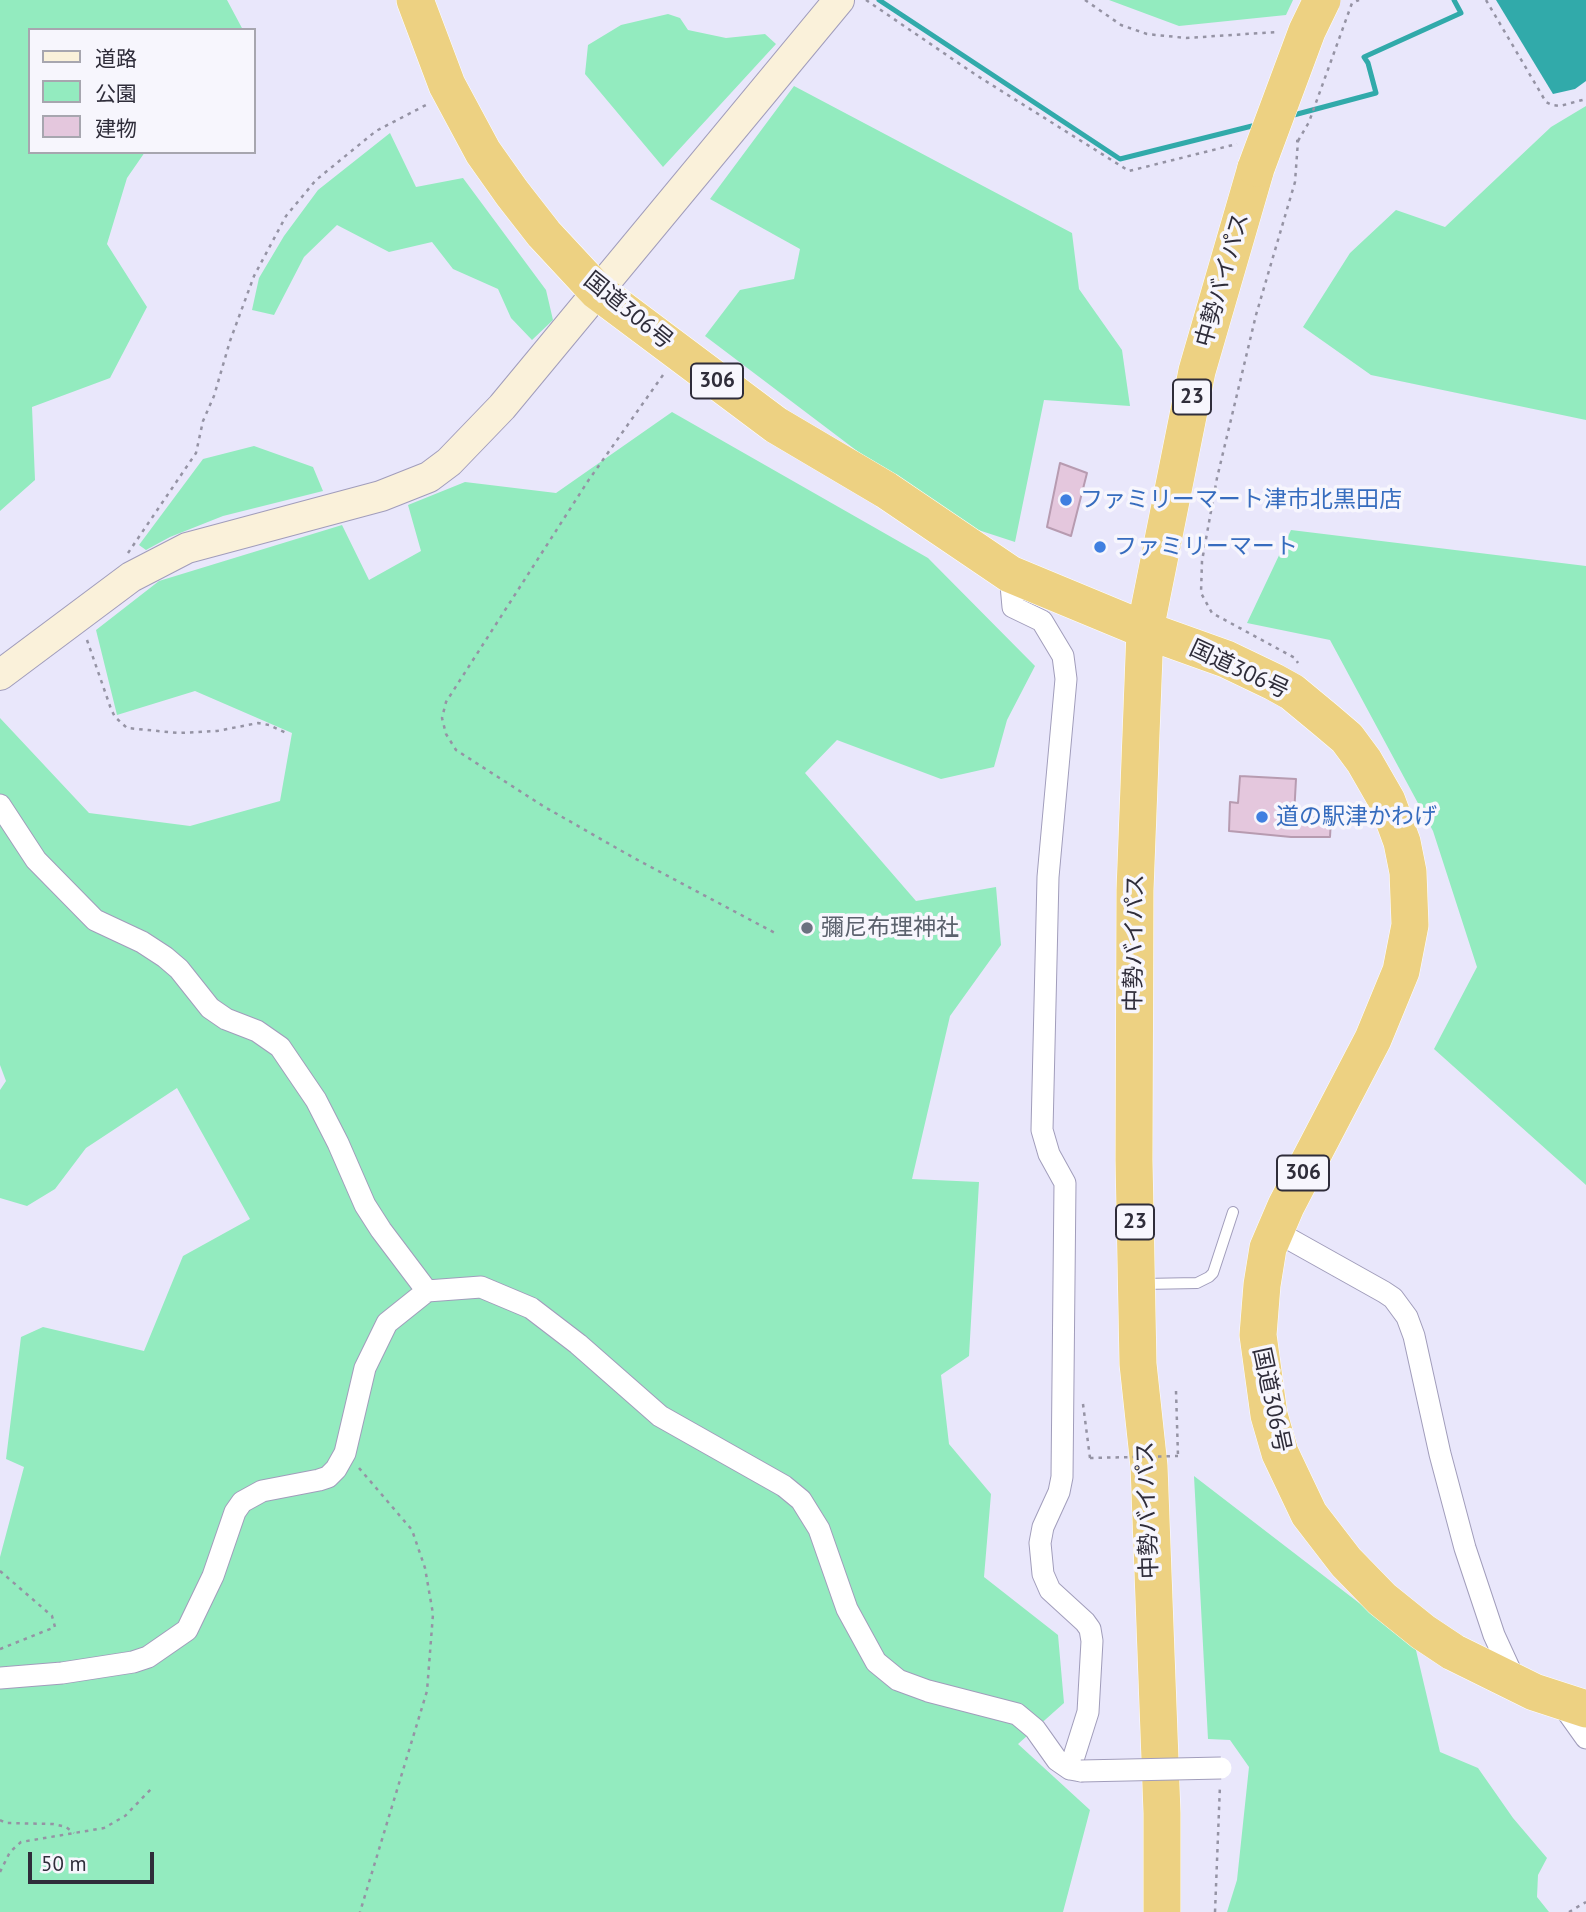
<!DOCTYPE html>
<meta charset="utf-8">
<style>
body{margin:0}
#map{position:relative;width:1586px;height:1912px;overflow:hidden;background:#e9e7fb;font-family:"PT Sans","Noto Sans JP",sans-serif}
canvas{display:block}
.legend{position:absolute;left:28px;top:28px;width:228px;height:126px;box-sizing:border-box;background:#f7f6fd;border:2px solid #a7a6af;margin:0;padding:9px 12px;list-style:none;font-size:21px;color:#2f2d3a}
.legend li{display:flex;align-items:center;gap:14px;height:35px}
.legend b{width:35px;border:2px solid #a7a6af}
.scale{position:absolute;left:28px;top:1852px;width:126px;height:32px;box-sizing:border-box;border:4px solid #2f2d3a;border-top:0;padding-left:9px;font-size:21px;line-height:24px;white-space:nowrap;color:#2f2d3a;-webkit-text-stroke:5px #f7f6fd;paint-order:stroke}
</style>
<div id="map">
<canvas width="1586" height="1912"></canvas>
<ul class="legend">
<li><b style="height:9px;background:#faf1da"></b>道路</li>
<li><b style="height:19px;background:#93ebbf"></b>公園</li>
<li><b style="height:19px;background:#e4c7dd"></b>建物</li>
</ul>
<div class="scale">50 m</div>
</div>
<script>
const ctx = document.querySelector('canvas').getContext('2d');
ctx.lineJoin = 'round';
function paint(path, color) { ctx.fillStyle = color; ctx.fill(path, 'evenodd'); }
const toPath = rows => new Path2D(rows.map(r => 'M' + r).join(''));
function strokePath(path, color, width, dash) { ctx.strokeStyle = color; ctx.lineWidth = width; ctx.lineCap = dash ? 'butt' : 'round'; ctx.setLineDash(dash || []); ctx.stroke(path); }
function write(font, color, halo, rows, align = 'center') {
  ctx.font = font + ' "PT Sans","Noto Sans JP",sans-serif'; ctx.lineWidth = 7; ctx.setLineDash([]); ctx.textBaseline = 'middle'; ctx.strokeStyle = halo; ctx.fillStyle = color; for (const [text, x, y, turn = 0] of rows) {
    ctx.save(); ctx.translate(x, y); ctx.rotate((+turn || 0) * Math.PI / 180); ctx.textAlign = isNaN(turn) ? turn : align; if (halo) ctx.strokeText(text, 0, 0); ctx.fillText(text, 0, 0); ctx.restore();
  }
}
paint(toPath([
 [0,0,227,0,243,30,30,30,30,152,145,152,127,178,107,244,147,307,110,378,32,407,35,480,0,511],
 [1109,0,1293,0,1286,15,1179,26],
 [668,14,680,18,688,30,726,38,765,34,776,44,663,167,585,74,588,45,621,25],
 [794,86,1072,233,1079,289,1122,350,1130,406,1044,400,1015,542,963,525,877,466,705,336,740,290,794,279,800,249,710,199],
 [1586,106,1586,420,1371,375,1303,327,1350,253,1396,210,1445,227,1551,127],
 [390,133,416,187,463,178,546,290,553,320,532,340,511,318,498,289,453,269,432,242,389,252,337,225,304,257,274,315,252,310,259,278,284,236,318,190],
 [672,412,928,558,1035,666,1007,720,994,767,941,779,837,740,805,773,916,901,996,887,1001,945,950,1016,912,1179,979,1182,969,1356,941,1375,949,1444,991,1494,984,1577,1058,1635,1064,1703,1018,1744,1090,1810,1063,1912,0,1912,0,1557,24,1467,6,1459,21,1337,43,1327,144,1351,183,1256,250,1219,177,1088,86,1148,55,1189,27,1206,0,1198,0,1090,6,1081,0,1065,0,718,89,813,190,826,280,801,292,733,195,691,117,715,96,630,159,581,342,525,369,580,421,551,408,505,465,482,556,493],
 [254,446,313,467,323,491,223,516,170,537,146,550,139,545,203,459],
 [1291,530,1586,566,1586,1185,1434,1049,1477,967,1433,831,1330,640,1247,623],
 [1194,1476,1415,1646,1440,1752,1478,1768,1513,1818,1547,1858,1538,1875,1537,1897,1549,1912,1227,1912,1237,1880,1249,1767,1230,1740,1208,1739]
]), '#93ebbf');
paint(toPath([
 [1496,0,1586,0,1586,81,1575,89,1553,94]
]), '#31aaaa');
strokePath(toPath([
 [879,0,1120,159,1256,125],
 [1290,116,1376,93,1368,63,1364,57,1461,13,1454,0]
]), '#31aaaa', 5);
const building = toPath([
 [1060,463,1087,473,1071,536,1047,527,1060,463],
 [1240,776,1296,779,1294,816,1331,819,1330,837,1291,837,1229,831,1230,802,1238,803,1240,776]
]);
paint(building, '#e4c7dd');
strokePath(building, '#b79bb0', 2);
const lane = toPath([
 [1143,1284,1197,1283,1209,1277,1213,1273,1233,1212]
]);
const street = toPath([
 [1010,574,1013,607,1042,621,1063,656,1066,679,1048,877,1042,1130,1049,1154,1065,1183,1062,1477,1059,1492,1043,1527,1040,1543,1043,1574,1050,1590,1085,1622,1090,1629,1092,1641,1088,1712,1070,1769],
 [0,805,36,860,95,920,142,942,165,957,179,969,210,1008,226,1019,257,1031,280,1047,316,1100,338,1143,365,1205,381,1230,427,1291],
 [1275,1231,1384,1292,1393,1298,1407,1317,1414,1336,1440,1454,1465,1548,1494,1635,1516,1683],
 [0,1678,62,1673,133,1662,148,1657,187,1630,213,1576,235,1512,242,1502,262,1491,319,1480,328,1477,336,1469,345,1453,365,1368,387,1323,427,1291,481,1287,531,1308,578,1344,660,1416,784,1486,801,1500,819,1529,847,1609,876,1662,898,1680,928,1691,1017,1714,1035,1729,1057,1760,1070,1769,1081,1771],
 [1561,1703,1586,1738]
]);
const secondary = toPath([
 [0,675,131,577,187,548,381,496,429,477,449,462,502,407,839,0]
]);
const highway = toPath([
 [415,0,447,85,483,152,512,193,544,234,597,291,776,425,886,490,1010,574,1145,630,1226,659,1274,682,1292,692,1327,721,1347,738,1364,761,1387,801,1402,842,1408,872,1410,925,1401,971,1373,1039,1286,1206,1268,1248,1262,1285,1258,1335,1269,1415,1280,1453,1309,1514,1346,1562,1382,1599,1423,1632,1453,1652,1534,1692,1586,1709],
 [1162,1912,1162,1813,1149,1466,1138,1364,1134,1160,1135,890,1145,630,1197,371,1256,168]
]);
strokePath(lane, '#a19dbb', 12);
strokePath(street, '#a19dbb', 23);
strokePath(secondary, '#a19dbb', 32);
strokePath(highway, '#fff', 38);
strokePath(toPath([
 [866,0,976,75,1129,171,1237,144],
 [1085,0,1121,25,1147,34,1186,38,1277,32],
 [1486,0,1546,102,1552,105,1560,106,1586,99],
 [1296,141,1298,141,1295,182,1256,315,1217,478,1202,561,1201,593,1212,613,1295,658,1298,663],
 [1298,141,1309,122,1352,3,1359,0],
 [663,375,588,481,446,702,442,718,446,734,456,750,543,806,634,858,775,933],
 [128,553,196,453,203,421,214,396,230,341,254,276,286,216,316,180,376,131,426,105],
 [87,640,111,709,115,717,127,728,178,733,217,731,258,723,269,725,286,733],
 [1176,1391,1178,1456],
 [1083,1404,1090,1458],
 [359,1468,412,1530,425,1568,433,1614,427,1691,360,1912],
 [0,1571,52,1616,55,1627,0,1649],
 [0,1820,6,1823,53,1824,66,1827,74,1833],
 [0,1872,10,1852,21,1842,104,1828,125,1816,151,1789],
 [1215,1912,1220,1785],
 [1569,1912,1586,1902]
]), '#9593a4', 2.5, [3.5, 5]);
strokePath(lane, '#fff', 10);
strokePath(street, '#fff', 21);
strokePath(secondary, '#faf1da', 30);
strokePath(highway, '#edd182', 37);
const streetBridge = toPath([
 [1081,1771,1221,1768]
]);
const highwayBridge = toPath([
 [1256,168,1307,31,1322,0]
]);
strokePath(streetBridge, '#a19dbb', 23, []);
strokePath(highwayBridge, '#fff', 38, []);
strokePath(toPath([
 [1090,1458,1178,1456]
]), '#9593a4', 2.5, [3.5, 5]);
strokePath(streetBridge, '#fff', 21);
strokePath(highwayBridge, '#edd182', 37);
for (const [x, y, r, color] of [
 [1066,500,7,"#3f7fe0"],
 [1100,547,7,"#3f7fe0"],
 [1262,817,7,"#3f7fe0"],
 [807,928,7,"#6b7280"]
]) { const dot = new Path2D(); dot.arc(x, y, r, 0, 2 * Math.PI); ctx.fillStyle = color; ctx.fill(dot); strokePath(dot, '#f7f6fd', 2.5); }
for (const [x, y, w] of [
 [717,381,52],
 [1192,397,38],
 [1303,1173,52],
 [1135,1222,38]
]) { const box = new Path2D(); box.roundRect(x - w / 2, y - 17.5, w, 35, 5); ctx.fillStyle = '#f7f6fd'; ctx.fill(box); strokePath(box, '#2f2d3a', 2); }
write('bold 21px', '#2f2d3a', null, [
 ["306",717,381],
 ["23",1192,397],
 ["306",1303,1173],
 ["23",1135,1222]
]);
write('23px', '#2f2d3a', '#f7f6fd', [
 ["中勢バイパス",1223,280,-74],
 ["国道306号",628,311,39],
 ["国道306号",1239,670,25],
 ["中勢バイパス",1135,943,-89],
 ["国道306号",1271,1400,78],
 ["中勢バイパス",1148,1510,-92]
]);
write('23px', '#366cbe', '#f7f6fd', [
 ["ファミリーマート津市北黒田店",1080,500],
 ["ファミリーマート",1114,547],
 ["道の駅津かわげ",1276,817]
], 'left');
write('23px', '#5b616d', '#f7f6fd', [
 ["彌尼布理神社",821,928]
], 'left');
</script>
